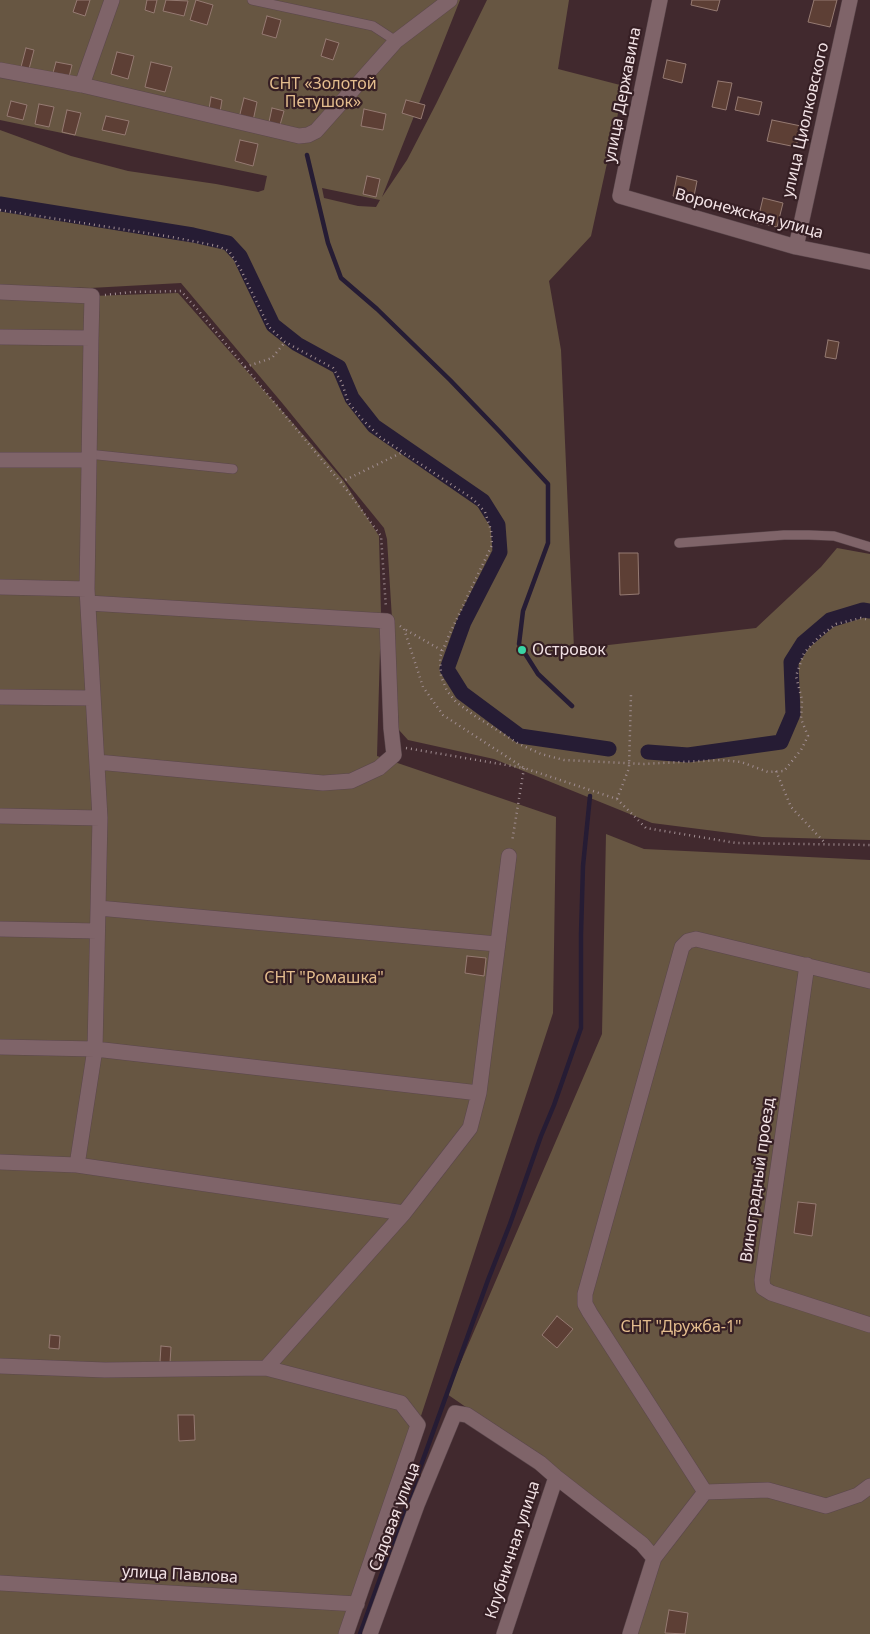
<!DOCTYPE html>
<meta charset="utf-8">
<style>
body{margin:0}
canvas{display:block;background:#41292e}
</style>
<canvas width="870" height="1634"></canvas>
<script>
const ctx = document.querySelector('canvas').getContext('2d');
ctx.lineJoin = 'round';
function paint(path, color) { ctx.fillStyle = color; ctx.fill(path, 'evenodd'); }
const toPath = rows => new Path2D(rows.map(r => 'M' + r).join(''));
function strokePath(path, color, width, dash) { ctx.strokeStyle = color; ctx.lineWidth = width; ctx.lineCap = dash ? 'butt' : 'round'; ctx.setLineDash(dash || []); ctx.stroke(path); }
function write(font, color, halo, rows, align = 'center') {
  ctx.font = font + ' "Noto Sans",sans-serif'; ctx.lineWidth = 4.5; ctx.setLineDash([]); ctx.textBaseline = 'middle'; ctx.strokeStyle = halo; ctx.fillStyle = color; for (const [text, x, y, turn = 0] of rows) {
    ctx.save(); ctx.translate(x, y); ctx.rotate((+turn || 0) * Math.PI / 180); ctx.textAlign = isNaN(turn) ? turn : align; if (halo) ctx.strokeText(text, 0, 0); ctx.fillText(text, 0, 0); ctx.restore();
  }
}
paint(toPath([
 [0,0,460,0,382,197,407,160,436,104,487,0,569,0,558,69,624,86,591,236,549,281,561,350,574,649,756,628,821,567,837,548,870,554,870,840,762,837,652,823,494,759,408,740,399,730,387,539,384,528,283,404,181,283,90,288,0,285,0,130,71,156,128,171,216,184,258,192,264,190,267,176,0,120],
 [322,188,380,200,376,207,358,206,324,198],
 [0,293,92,296,178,293,343,480,379,536,381,614,377,756,556,817,553,1013,418,1425,343,1634,0,1634],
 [606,834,644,849,870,860,870,1634,637,1634,662,1552,554,1468,447,1394,602,1034]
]), '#675642');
strokePath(toPath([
 [307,155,328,243,341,278,377,309,450,380,500,432,548,484,548,543,523,611,519,644,538,674,572,706],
 [360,1634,488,1280,510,1224,541,1136,554,1105,581,1028,581,934,583,866,590,796]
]), '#261c34', 4.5);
strokePath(toPath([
 [0,204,193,235,228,243,240,256,273,325,297,344,339,367,352,398,374,426,483,501,498,525,500,552,464,622,447,669,462,693,520,736,609,749],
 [648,752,688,755,781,742,793,714,791,662,803,643,830,620,863,610,870,611]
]), '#261c34', 15);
const building = toPath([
 [77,0,90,0,85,16,73,12,77,0],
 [147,0,157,0,154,13,145,10,147,0],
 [166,0,188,1,184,16,163,11,166,0],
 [196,0,213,5,207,25,190,20,196,0],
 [692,0,720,0,717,11,691,5,692,0],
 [814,0,837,0,830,27,808,22,814,0],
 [267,16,281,20,276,38,262,34,267,16],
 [326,39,339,43,333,60,321,56,326,39],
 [26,48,34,50,29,69,21,67,26,48],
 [117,52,134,56,128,79,111,74,117,52],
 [667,60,686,64,682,83,663,78,667,60],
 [56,62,72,65,69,77,53,73,56,62],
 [151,62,172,67,165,92,145,87,151,62],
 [718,81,732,83,726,110,712,107,718,81],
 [211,97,222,100,220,112,209,109,211,97],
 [738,97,762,102,759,115,735,110,738,97],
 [244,98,257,102,253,121,239,118,244,98],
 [406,100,425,105,421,119,402,113,406,100],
 [11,101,27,105,23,120,7,116,11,101],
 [39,104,54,107,49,127,35,124,39,104],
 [272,108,284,111,280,125,269,122,272,108],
 [364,109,386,114,383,130,361,126,364,109],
 [67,110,81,113,75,135,62,132,67,110],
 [106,116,129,121,125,135,102,130,106,116],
 [772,120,801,126,796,147,767,141,772,120],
 [240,140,258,144,253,166,235,161,240,140],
 [367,176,380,179,376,197,363,194,367,176],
 [677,176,697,181,693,201,673,196,677,176],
 [763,198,783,203,777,227,757,223,763,198],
 [828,340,839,342,836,359,825,357,828,340],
 [619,553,638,553,639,594,620,595,619,553],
 [467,956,486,958,484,976,465,973,467,956],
 [798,1202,816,1204,812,1236,794,1233,798,1202],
 [557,1316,573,1329,557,1348,542,1335,557,1316],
 [50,1335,60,1336,59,1349,49,1348,50,1335],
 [161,1346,171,1347,170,1363,160,1362,161,1346],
 [178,1415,194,1415,195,1440,179,1441,178,1415],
 [669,1610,688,1613,685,1634,665,1633,669,1610]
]);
paint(building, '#5d3f35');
strokePath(building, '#957a72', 1);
const service = toPath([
 [252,0,373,26,396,41],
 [88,454,233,469],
 [679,543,784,535,809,535,834,536,870,547]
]);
const minor = toPath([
 [660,0,620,196,796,247,870,262],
 [0,70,82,85,299,136,308,135,316,131,396,41,450,0],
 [82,85,112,0],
 [796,247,850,0],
 [0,292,92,296,91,338],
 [0,337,91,338,87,589,100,818,98,908,95,1049,77,1165],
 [0,460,88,460],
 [0,587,87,589],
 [88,603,387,621,391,728,394,755,379,768,351,781,323,783,97,762],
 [0,697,92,698],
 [0,816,100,818],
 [98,908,497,944],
 [0,929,97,931],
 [807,965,762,1280,763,1288,771,1293,870,1325],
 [0,1047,95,1049,479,1093],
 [0,1162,77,1165,404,1213,266,1368],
 [404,1213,470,1128,479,1093,509,856],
 [0,1366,105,1370,266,1368,401,1403,418,1425,346,1634],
 [705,1492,768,1490,826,1506,858,1495,870,1486],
 [0,1583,357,1604],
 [370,1634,417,1505,455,1413,467,1415,540,1463,556,1477,642,1544,654,1558],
 [504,1634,556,1477],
 [630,1634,654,1558,705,1492,590,1313,585,1304,585,1294,682,947,688,941,696,939,870,981]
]);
strokePath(service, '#5b474c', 10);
strokePath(minor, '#5b474c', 16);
strokePath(toPath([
 [0,210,172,237,217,246,229,251,241,270,269,327,285,342,333,368,342,383,348,402,361,418,380,437,473,499,485,512,491,530,492,545,450,633,440,657,441,676,447,691,456,702,475,716,519,744,541,754,564,760,642,764,721,760,741,762,768,772,784,771,801,750,808,736,801,719,802,700,796,676,804,653,819,637,836,624,861,618,870,620],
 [105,295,132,292,181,291,197,309,346,489,381,536,386,608],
 [245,367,272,358,285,342],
 [341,482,403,452],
 [400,626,404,629,423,687,443,715,524,768,617,799,646,828,736,843,870,845],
 [406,630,443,651],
 [406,748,524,768,512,842],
 [776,771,791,807,826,844],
 [617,799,629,768,631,694]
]), '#a18e92', 2.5, [1, 4]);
strokePath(service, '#7f6469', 9);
strokePath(minor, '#7f6469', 15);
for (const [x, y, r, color] of [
 [522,650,5,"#3ad4a5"]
]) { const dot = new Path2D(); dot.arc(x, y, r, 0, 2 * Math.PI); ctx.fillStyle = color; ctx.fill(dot); strokePath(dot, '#361f24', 2); }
write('16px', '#e4bd8e', '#361f24', [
 ["СНТ «Золотой",323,84],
 ["Петушок»",323,102],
 ["СНТ \"Ромашка\"",324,978],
 ["СНТ \"Дружба-1\"",681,1327]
]);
write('16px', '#f2e2e5', '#361f24', [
 ["улица Державина",623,95,-79],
 ["улица Циолковского",806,120,-77],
 ["Воронежская улица",749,214,15],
 ["Виноградный проезд",758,1180,-82],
 ["Садовая улица",395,1517,-69],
 ["Клубничная улица",513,1550,-72],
 ["улица Павлова",180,1575,3]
]);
write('16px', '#f2e2e5', '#361f24', [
 ["Островок",532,650]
], 'left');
</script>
